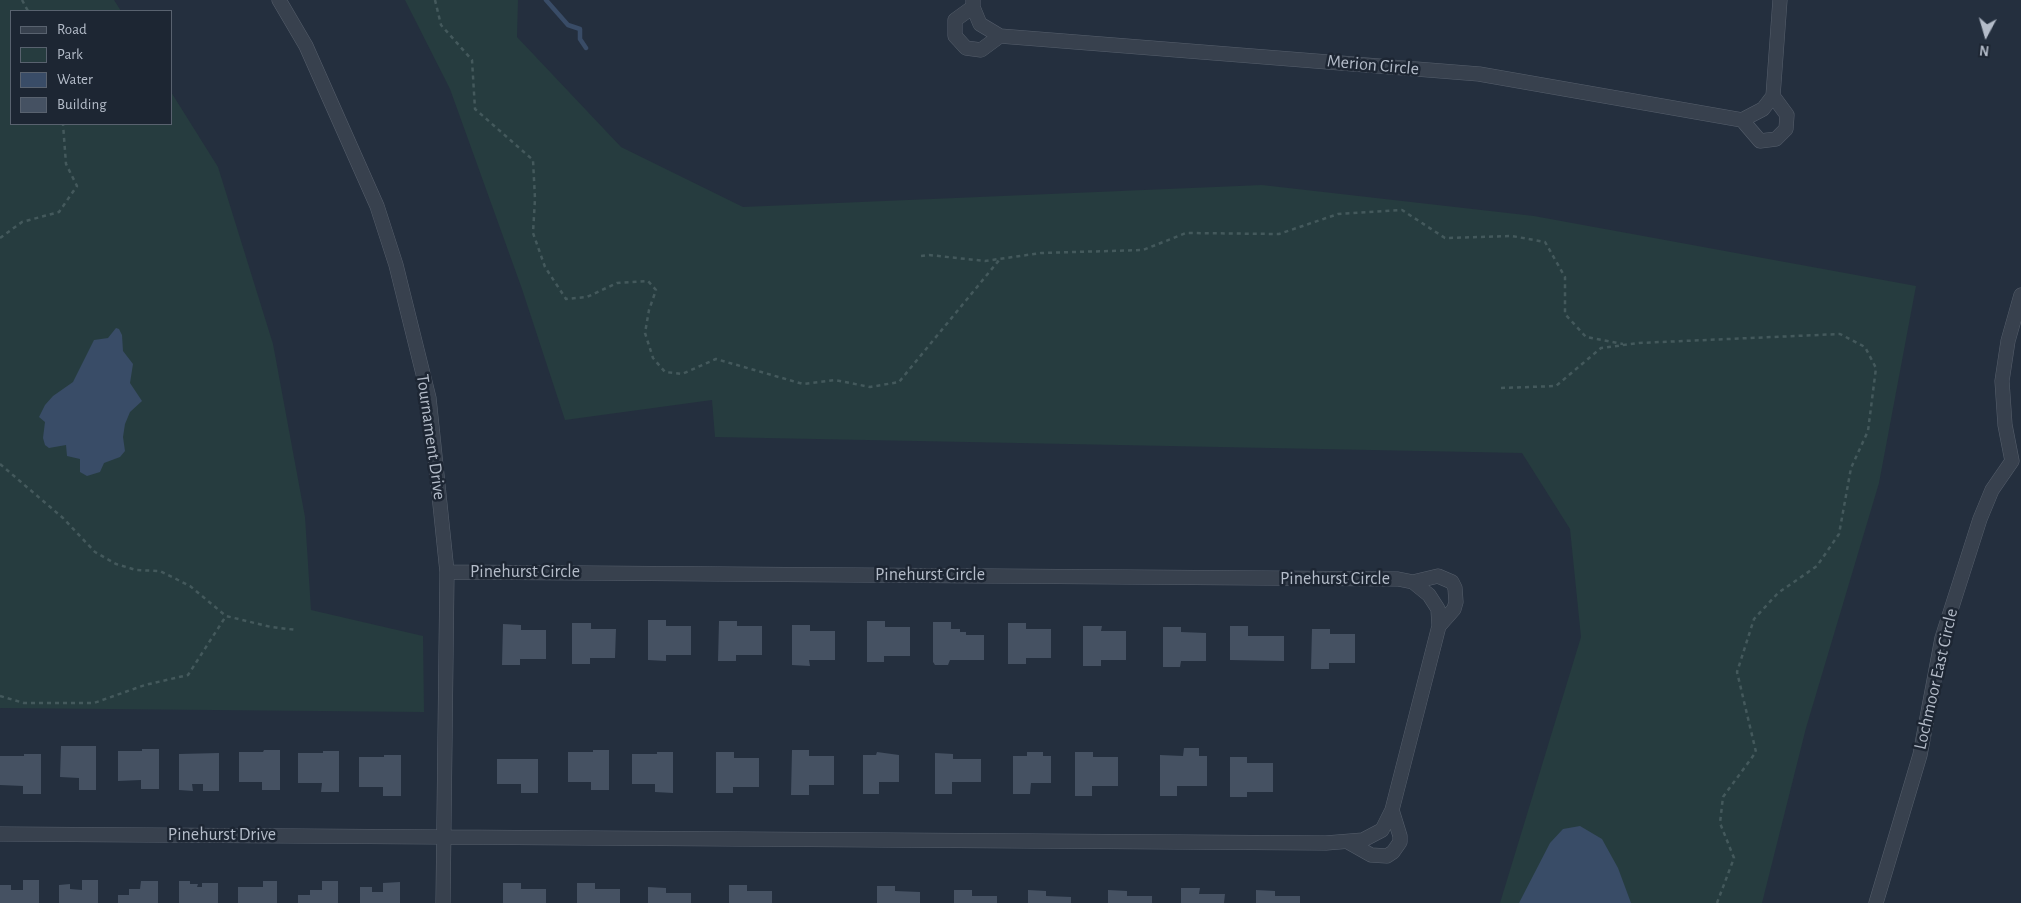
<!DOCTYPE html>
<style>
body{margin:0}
#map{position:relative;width:2021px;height:903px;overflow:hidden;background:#242f3e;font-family:"Alegreya Sans",sans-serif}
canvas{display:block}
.legend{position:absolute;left:10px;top:10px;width:162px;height:115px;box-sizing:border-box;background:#1d2633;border:1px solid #59626f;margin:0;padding:6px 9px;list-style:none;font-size:15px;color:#b4bcc9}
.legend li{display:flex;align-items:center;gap:10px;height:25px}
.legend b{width:25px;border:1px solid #59626f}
.north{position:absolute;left:1961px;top:10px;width:50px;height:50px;-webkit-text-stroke:4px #1d2633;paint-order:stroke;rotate:186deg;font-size:14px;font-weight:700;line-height:20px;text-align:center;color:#b4bcc9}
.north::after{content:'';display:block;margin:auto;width:18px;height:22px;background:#b4bcc9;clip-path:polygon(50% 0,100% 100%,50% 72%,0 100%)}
</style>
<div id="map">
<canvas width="2021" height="903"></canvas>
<ul class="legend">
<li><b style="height:6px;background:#38414e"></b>Road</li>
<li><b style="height:14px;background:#263c3f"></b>Park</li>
<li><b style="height:14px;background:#394c67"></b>Water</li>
<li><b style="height:14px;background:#455162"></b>Building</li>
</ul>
<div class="north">N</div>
</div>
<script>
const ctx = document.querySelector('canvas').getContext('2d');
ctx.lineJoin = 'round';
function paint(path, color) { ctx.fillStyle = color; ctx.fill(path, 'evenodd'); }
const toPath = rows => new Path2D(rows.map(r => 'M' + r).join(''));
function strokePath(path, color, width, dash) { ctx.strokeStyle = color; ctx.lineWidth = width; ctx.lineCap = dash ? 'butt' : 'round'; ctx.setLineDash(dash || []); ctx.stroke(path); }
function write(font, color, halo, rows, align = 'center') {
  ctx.font = font + ' "Alegreya Sans",sans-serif'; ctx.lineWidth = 5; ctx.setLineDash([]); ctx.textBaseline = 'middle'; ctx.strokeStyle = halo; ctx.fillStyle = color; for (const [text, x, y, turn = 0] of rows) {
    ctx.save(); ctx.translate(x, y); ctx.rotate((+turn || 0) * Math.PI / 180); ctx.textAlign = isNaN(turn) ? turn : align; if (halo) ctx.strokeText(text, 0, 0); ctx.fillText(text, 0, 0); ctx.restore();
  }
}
paint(toPath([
 [0,0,114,0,121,11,11,11,11,124,171,124,171,92,218,167,273,344,305,517,311,610,423,636,424,712,0,708],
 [405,0,518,0,517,37,621,147,743,207,1262,185,1534,216,1916,286,1879,483,1806,728,1762,903,1500,903,1581,637,1570,529,1522,453,715,437,712,400,565,420,522,289,450,89]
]), '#263c3f');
paint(toPath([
 [116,328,119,329,122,335,123,351,133,364,130,383,142,401,130,412,125,424,123,437,125,451,120,457,104,463,100,472,87,476,80,472,80,459,67,456,66,445,49,448,45,445,43,438,45,422,39,417,45,405,53,396,73,382,94,340,108,338],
 [1580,826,1602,839,1618,868,1631,903,1519,903,1550,843,1563,829]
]), '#394c67');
strokePath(toPath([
 [546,0,568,25,580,29,580,39,586,48]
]), '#394c67', 4.5);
paint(toPath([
 [648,620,666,620,666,626,691,626,691,655,666,655,666,661,648,660],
 [719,621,737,621,737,626,762,626,762,655,736,655,736,661,718,661],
 [867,621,885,621,885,627,910,627,910,656,884,656,884,662,867,662],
 [933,622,951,622,951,629,960,629,960,632,966,632,966,635,984,635,984,660,950,660,948,665,935,665,933,662],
 [572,623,591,623,591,629,616,629,615,658,590,658,590,664,572,664],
 [1008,623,1026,623,1026,629,1051,629,1051,658,1026,658,1026,664,1008,664],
 [503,624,521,625,521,630,546,630,546,659,520,659,520,665,502,665],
 [792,625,810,625,810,631,835,631,835,660,809,660,810,666,792,665],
 [1083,626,1102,626,1101,631,1126,631,1126,660,1101,660,1101,666,1083,666],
 [1230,626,1248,626,1248,636,1284,636,1284,661,1230,660],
 [1163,627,1181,627,1181,632,1206,633,1206,661,1181,661,1180,667,1163,667],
 [1312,629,1330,629,1330,634,1355,634,1355,663,1329,663,1329,669,1311,669],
 [61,746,96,746,96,790,79,790,79,778,60,777],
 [1184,748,1199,748,1199,756,1207,756,1207,786,1177,786,1177,796,1160,796,1160,755,1183,756],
 [142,749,159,749,159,789,141,789,141,780,118,781,118,751,142,751],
 [264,750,280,750,280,790,262,790,262,782,239,782,239,752,263,752],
 [593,750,609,750,609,790,591,790,591,782,568,782,568,752,593,752],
 [792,750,809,750,809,756,834,756,834,785,809,785,809,795,791,795],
 [323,751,339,751,339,792,321,792,322,783,298,783,298,753,323,753],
 [657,752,673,752,673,793,655,792,655,784,632,784,632,754,657,754],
 [716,752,734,752,734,758,759,758,759,787,733,787,733,793,716,793],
 [877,752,899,755,899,782,879,782,879,794,863,794,863,755,876,755],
 [1027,752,1043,752,1043,756,1051,756,1051,783,1031,783,1030,794,1013,794,1013,756,1027,756],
 [1075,752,1093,752,1093,757,1118,757,1118,786,1092,786,1092,796,1075,796],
 [219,753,219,791,203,791,203,784,192,784,193,791,179,790,179,754],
 [935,753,953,754,953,759,981,759,981,782,952,782,952,794,935,794],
 [24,754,41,754,41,794,23,794,23,786,0,785,0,756,24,756],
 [384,755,401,755,401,796,383,796,383,787,359,787,359,757,384,757],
 [1230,757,1247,757,1247,763,1273,763,1273,792,1247,792,1247,797,1230,797],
 [497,759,538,759,538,793,521,793,521,784,497,784],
 [23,880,39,880,39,903,0,903,0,885,11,885,11,890,23,890],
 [82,880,98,880,98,903,59,903,59,885,70,884,70,889,82,890],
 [141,881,158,881,158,903,118,903,118,895,129,895,129,889,140,889],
 [179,881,190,881,190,884,198,884,197,887,202,887,202,883,218,883,218,903,179,903],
 [263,881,277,881,277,903,238,903,238,887,263,887],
 [322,881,338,881,338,903,298,903,298,895,310,895,310,890,322,890],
 [400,882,400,903,360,903,360,887,372,887,372,892,383,892,383,883],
 [503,883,521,883,521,889,546,889,546,903,503,903],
 [577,883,595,883,595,889,620,889,620,903,577,903],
 [729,885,747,885,747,891,772,891,772,903,729,903],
 [877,886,895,886,895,891,920,892,920,903,877,903],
 [648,887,666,888,666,893,691,893,691,903,648,903],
 [1181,888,1200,888,1199,894,1225,894,1224,903,1181,903],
 [954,890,972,890,972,896,997,896,997,903,954,903],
 [1028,890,1046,891,1046,896,1071,897,1071,903,1028,903],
 [1108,890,1127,891,1127,896,1152,896,1152,903,1108,903],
 [1256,890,1275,891,1275,896,1300,896,1300,903,1256,903]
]), '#455162');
const street = toPath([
 [279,0,306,46,377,206,396,265,429,398,447,572,443,903],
 [973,0,973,7,980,24,1000,36,1479,74,1742,120,1763,109,1773,96,1780,0],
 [973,7,955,20,955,36,966,48,981,50,1000,36],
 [1742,120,1760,141,1776,139,1786,129,1787,115,1773,96],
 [2012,461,2005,425,2002,381,2008,341,2021,295],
 [1413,582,1438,576,1452,582,1455,588,1456,602,1454,609,1439,626],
 [0,834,1326,843,1363,840,1382,830,1392,810,1439,626,1438,609,1429,595,1413,582,1398,579,447,572],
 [1348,842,1371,855,1387,856,1393,852,1400,842,1400,836,1392,810],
 [1876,903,1920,755,1942,638,1980,519,1992,490,2012,461]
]);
strokePath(street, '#565f6c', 15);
strokePath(toPath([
 [22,0,28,11],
 [435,0,441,25,472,60,475,109,533,160,535,199,533,233,545,267,566,299,587,297,617,283,648,281,656,290,649,310,645,333,653,358,665,372,682,374,716,359,803,384,835,380,870,387,899,382,1000,259],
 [0,238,22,222,59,212,77,186,66,164,63,124],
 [921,256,929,255,985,261,1041,253,1143,250,1186,233,1279,234,1338,214,1402,210,1445,238,1512,236,1545,242,1565,277,1565,314,1586,337,1623,344],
 [1501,388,1556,386,1601,348,1639,343,1840,334,1865,347,1876,368,1868,431,1851,468,1839,534,1817,566,1778,593,1754,619,1737,672,1756,752,1723,797,1720,823,1734,858,1717,903],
 [0,464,63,518,95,552,116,564,136,570,160,571,190,586,226,616,271,627,297,630],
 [0,696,24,703,94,703,145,685,188,675,226,616]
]), '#44595c', 2.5, [4, 4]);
strokePath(street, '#38414e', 14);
write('18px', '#b4bcc9', '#1d2633', [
 ["Merion Circle",1373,65,5],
 ["Tournament Drive",431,437,82],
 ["Pinehurst Circle",525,572],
 ["Pinehurst Circle",930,575],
 ["Pinehurst Circle",1335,579],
 ["Lochmoor East Circle",1936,679,-77],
 ["Pinehurst Drive",222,835]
]);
</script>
